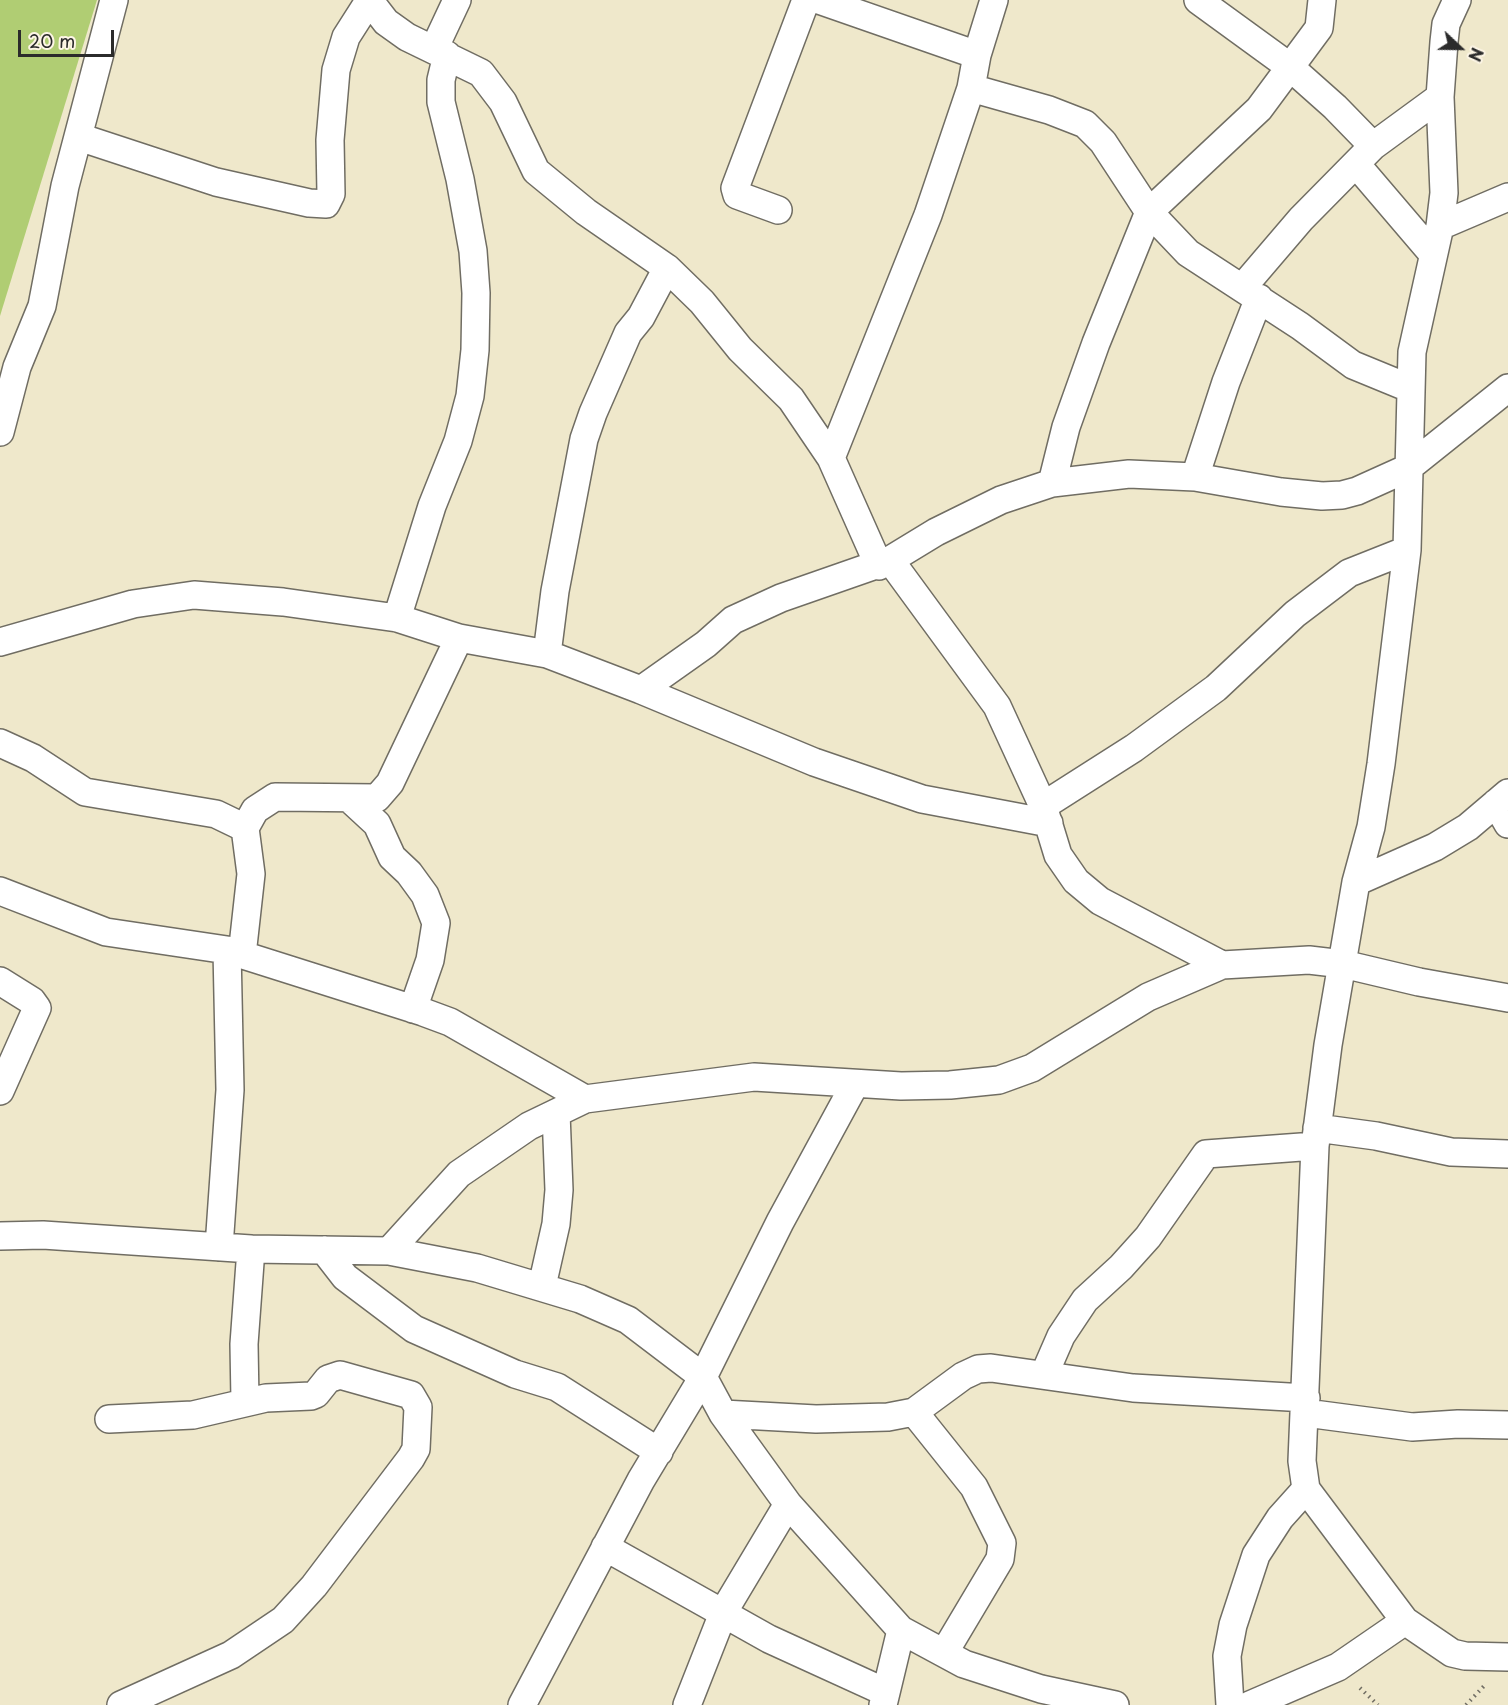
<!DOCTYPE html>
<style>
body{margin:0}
#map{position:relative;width:1508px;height:1705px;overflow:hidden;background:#efe8cb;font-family:"Playpen Sans",sans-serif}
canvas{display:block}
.north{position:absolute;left:1430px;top:18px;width:60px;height:60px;-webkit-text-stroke:4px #fcf5e5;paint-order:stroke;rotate:112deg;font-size:16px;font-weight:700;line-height:24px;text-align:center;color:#2b2b2b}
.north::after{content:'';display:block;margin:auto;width:21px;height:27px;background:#2b2b2b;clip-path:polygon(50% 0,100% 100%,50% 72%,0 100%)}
.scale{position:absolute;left:18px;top:30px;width:96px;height:27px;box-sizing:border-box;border:3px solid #2b2b2b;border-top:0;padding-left:8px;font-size:18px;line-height:21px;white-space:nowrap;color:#2b2b2b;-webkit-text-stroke:4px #fcf5e5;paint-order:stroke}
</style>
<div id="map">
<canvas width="1508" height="1705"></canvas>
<div class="north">N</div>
<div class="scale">20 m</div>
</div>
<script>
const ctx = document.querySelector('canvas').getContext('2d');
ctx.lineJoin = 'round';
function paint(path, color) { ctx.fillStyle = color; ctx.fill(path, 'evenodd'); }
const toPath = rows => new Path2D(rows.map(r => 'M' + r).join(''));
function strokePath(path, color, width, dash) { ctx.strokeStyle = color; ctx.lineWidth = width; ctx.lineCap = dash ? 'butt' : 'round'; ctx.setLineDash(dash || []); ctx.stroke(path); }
paint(toPath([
 [0,0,97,0,0,316]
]), '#b0cd73');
const minor = toPath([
 [369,0,386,22,407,37,481,73,503,102,536,171,586,212,667,268,702,302,740,349,791,399,831,458,879,566],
 [819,0,977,55],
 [1198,0,1290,67,1335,107,1373,146],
 [1457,0,1446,24,1444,42,1440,97,1444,193,1440,226,1412,352,1407,550,1381,764,1371,827,1356,882,1328,1045,1315,1146,1302,1461,1306,1489,1405,1621,1452,1653,1465,1656,1508,1657],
 [434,49,457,0],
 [971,88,1049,110,1085,124,1103,142,1149,212,1188,253,1300,326,1353,365,1409,388],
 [79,137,216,182,309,203,326,204,331,194,330,140,336,70,346,37,369,1],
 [1356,164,1432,253],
 [778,210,737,195,735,188,806,0],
 [1440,226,1508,197],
 [1242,288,1301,219,1373,146,1440,97],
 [0,432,17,367,42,306,65,186,114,0],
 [831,458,928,215,971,88,977,55,994,0],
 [1195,477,1226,382,1259,298],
 [1052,483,1066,427,1096,343,1149,212,1259,109,1319,28,1322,0],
 [890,560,997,706,1043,806,1058,855,1076,881,1100,901,1222,965],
 [397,618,432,506,458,441,470,396,475,350,476,293,473,251,460,179,441,102,441,80,447,55],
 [0,642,133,604,194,595,283,602,397,618,459,638,547,654,641,690,706,644,733,620,781,598,890,560,936,532,1001,500,1052,483,1129,474,1195,477,1281,492,1322,496,1342,495,1357,491,1408,468,1508,388],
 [547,654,555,591,584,439,593,413,628,333,641,317,667,268],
 [641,690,814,762,922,799,1049,823],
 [0,743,33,758,85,792,216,814,245,828,251,874,242,955],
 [351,800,377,824,392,857,409,873,425,895,436,923,430,960,413,1009],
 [1496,803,1508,824],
 [1043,806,1134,748,1216,688,1295,614,1349,573,1407,550],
 [245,828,255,810,275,797,377,798,390,783,459,638],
 [1356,882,1435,847,1468,827,1508,793],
 [0,891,106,932,227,950,423,1012,450,1022,585,1099],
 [0,981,32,1001,37,1008,0,1091],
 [1317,1128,1376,1136,1451,1152,1508,1154],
 [0,1236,43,1235,251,1249,389,1251,477,1268,580,1299,628,1320,703,1377,723,1414,788,1504,901,1630,964,1664,1041,1689,1115,1705],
 [219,1247,230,1090,227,950],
 [324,1250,345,1277,414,1329,515,1374,557,1387,659,1452],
 [389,1251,459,1174,529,1126,585,1099,754,1077,901,1086,950,1085,999,1080,1032,1068,1148,997,1222,965,1309,960,1343,964,1419,982,1508,998],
 [542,1286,556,1224,559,1190,556,1113],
 [1044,1375,1061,1336,1085,1300,1121,1267,1148,1237,1206,1154,1315,1146],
 [245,1401,244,1344,251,1249],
 [914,1412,974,1487,1002,1543,1000,1559,944,1653],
 [1306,1413,1412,1427,1458,1424,1508,1425],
 [723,1414,816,1419,888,1417,914,1412,963,1376,978,1369,991,1368,1133,1388,1306,1398],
 [109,1419,193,1415,266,1398,311,1396,316,1394,328,1379,340,1375,411,1395,418,1407,416,1449,411,1458,314,1586,283,1620,231,1655,121,1705],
 [605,1547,769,1639,885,1692],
 [522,1705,641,1480,703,1377,780,1222,855,1084],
 [687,1705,724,1611,788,1504],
 [883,1705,901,1630],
 [1230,1705,1227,1656,1233,1625,1256,1555,1280,1518,1306,1489],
 [1250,1705,1338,1667,1405,1621]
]);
strokePath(minor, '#706d63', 30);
strokePath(toPath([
 [1360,1688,1378,1705],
 [1466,1705,1484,1686]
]), '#706d63', 4, [1.5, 4.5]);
strokePath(minor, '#fff', 27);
</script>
